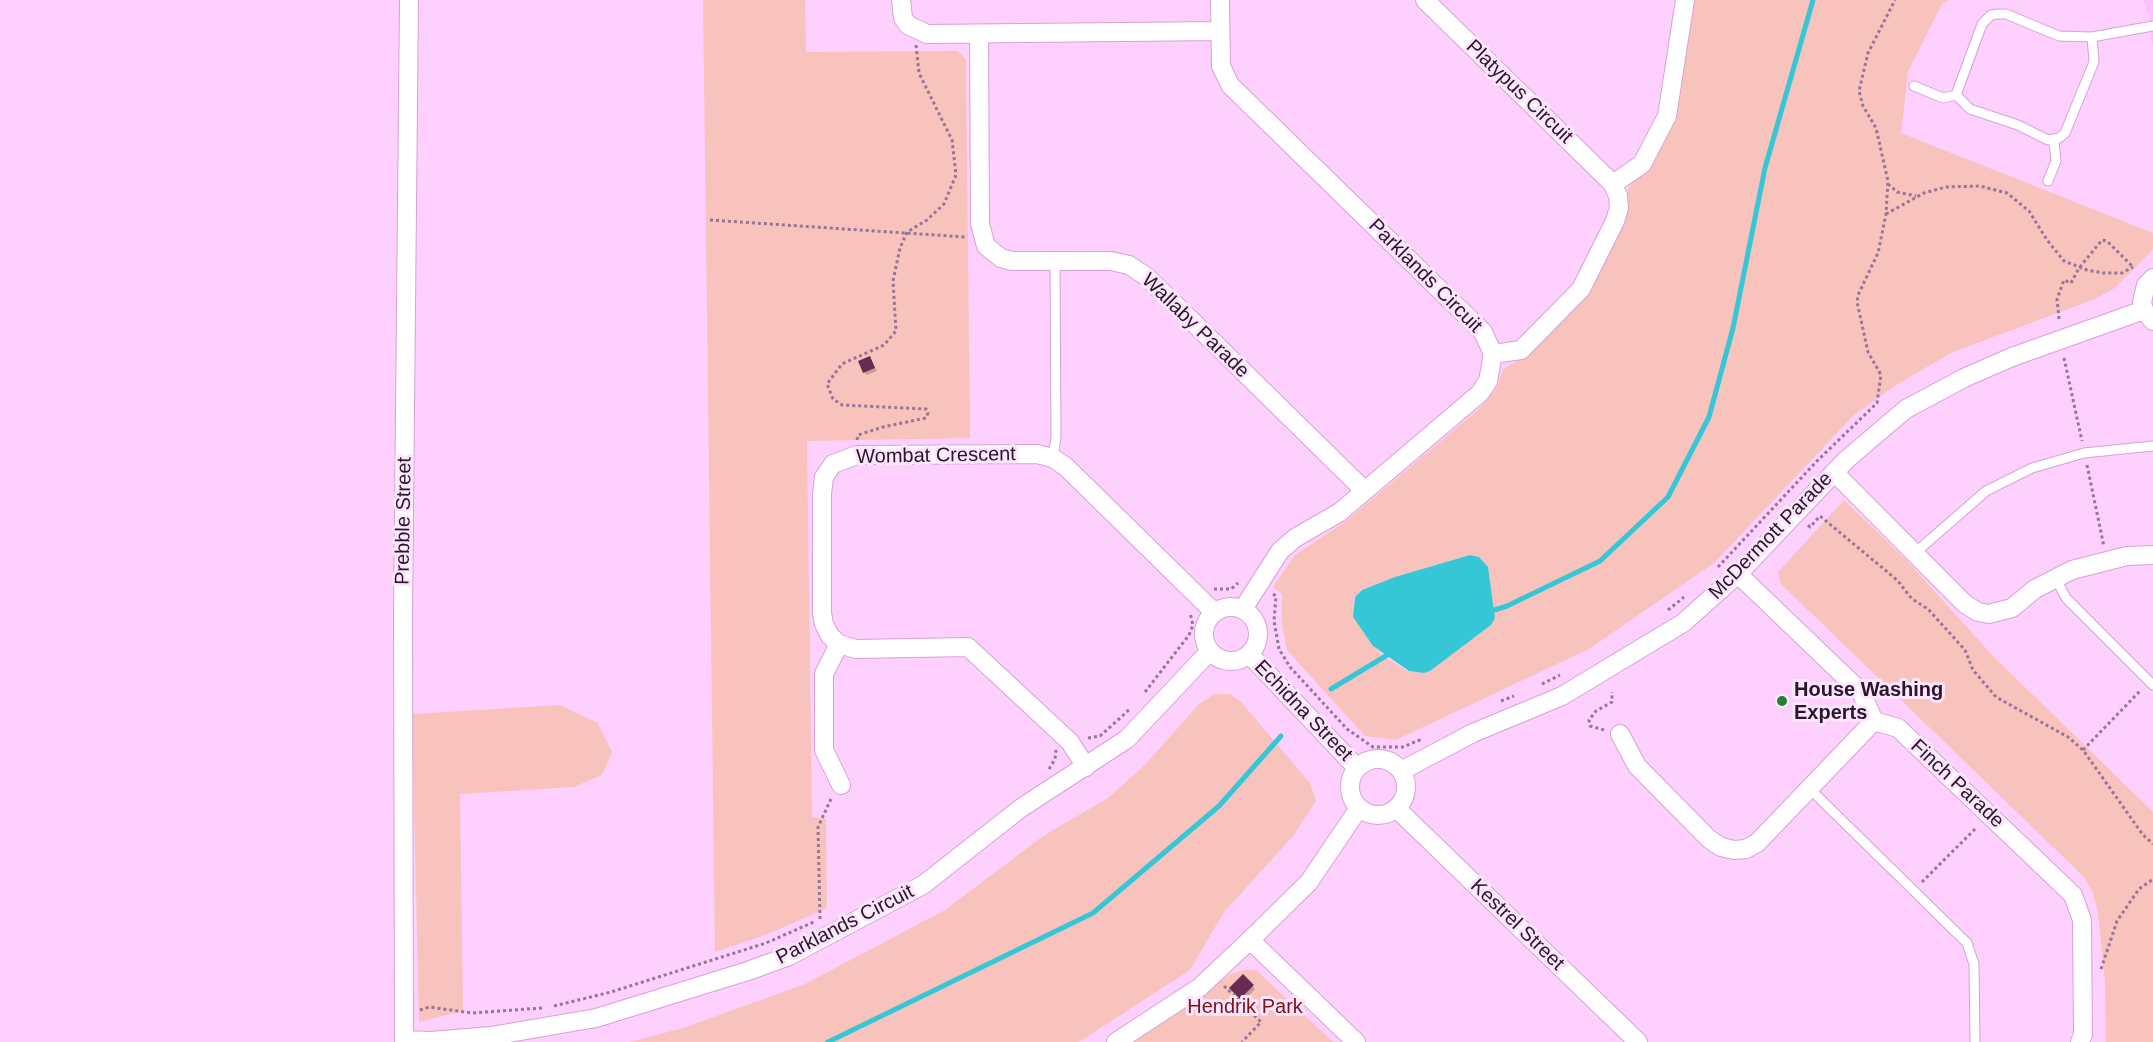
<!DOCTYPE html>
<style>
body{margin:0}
canvas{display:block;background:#fdd0fe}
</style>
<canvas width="2153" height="1042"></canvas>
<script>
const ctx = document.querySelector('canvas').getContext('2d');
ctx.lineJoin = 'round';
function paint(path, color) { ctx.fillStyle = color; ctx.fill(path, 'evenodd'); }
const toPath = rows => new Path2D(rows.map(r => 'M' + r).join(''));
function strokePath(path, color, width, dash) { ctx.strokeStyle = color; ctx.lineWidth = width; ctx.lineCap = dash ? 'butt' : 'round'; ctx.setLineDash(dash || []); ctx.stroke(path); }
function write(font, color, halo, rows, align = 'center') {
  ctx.font = font + ' Helvetica,sans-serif'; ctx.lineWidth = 6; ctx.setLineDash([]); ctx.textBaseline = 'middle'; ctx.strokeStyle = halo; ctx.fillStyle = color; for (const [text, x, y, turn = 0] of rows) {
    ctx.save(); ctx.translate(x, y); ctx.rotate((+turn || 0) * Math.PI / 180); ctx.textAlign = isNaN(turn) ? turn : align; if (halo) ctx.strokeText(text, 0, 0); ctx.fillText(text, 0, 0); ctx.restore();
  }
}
paint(toPath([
 [2143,0,2153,0,2153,50,2148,13]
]), '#fcc0fe');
paint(toPath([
 [703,0,805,0,806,52,958,51,966,60,970,438,807,441,812,817,826,819,827,908,768,934,715,952],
 [1693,0,1949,0,1942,4,1908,72,1901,133,2153,233,2153,249,2115,288,2095,299,1953,352,1896,385,1853,416,1714,563,1589,649,1396,740,1365,736,1287,650,1282,623,1282,594,1273,587,1295,555,1346,521,1480,408,1496,389,1504,368,1524,358,1589,293,1626,218,1627,192,1631,183,1651,167,1676,111],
 [1470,555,1479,557,1488,568,1495,618,1491,625,1430,671,1424,673,1408,671,1383,656,1373,646,1353,617,1354,597,1362,590,1395,577],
 [1844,500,1908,562,1992,655,2153,812,2153,1042,2106,1042,2105,983,2098,913,2093,893,2084,877,1780,583,1778,572],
 [1214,694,1230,694,1241,702,1310,783,1316,801,1293,836,1224,912,1190,970,1079,1042,629,1042,683,1028,805,984,945,910,1043,836,1108,798,1144,766,1199,704],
 [560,705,598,723,612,752,602,775,574,787,460,794,463,1011,419,1022,412,714],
 [1243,970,1256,970,1333,1042,1128,1042,1231,974]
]), '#f9c3bd');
paint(toPath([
 [1470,555,1479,557,1488,567,1495,618,1491,625,1430,671,1424,673,1409,671,1373,646,1353,617,1355,597,1362,590,1395,577]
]), '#36c7d6');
paint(toPath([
 [870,358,877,371,867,375,864,372],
 [1243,976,1255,989,1244,1001,1231,988]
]), '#0003');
strokePath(toPath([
 [1488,612,1507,606,1600,561,1668,497,1709,417,1733,328,1765,168,1813,0],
 [1331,689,1389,654],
 [828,1042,1093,913,1219,806,1281,736]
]), '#36c7d6', 5);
paint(toPath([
 [870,356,875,368,863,373,858,361],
 [1243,974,1254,985,1240,999,1229,988]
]), '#672c50');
const lane = toPath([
 [1914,86,1943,98,1956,95,1982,24,1991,15,1998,14,2006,14,2059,36,2092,37,2153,26],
 [1956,95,1970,109,2018,125,2048,140,2059,138,2065,133,2094,62,2092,37],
 [2048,181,2056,161,2054,140],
 [1053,458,1056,437,1055,260],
 [1915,553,1986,491,2032,468,2084,453,2153,446],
 [2055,577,2066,598,2153,685],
 [1809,788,1967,943,1974,964,1975,1042]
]);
const street = toPath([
 [901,0,903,18,908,25,927,34,1220,31],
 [1220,0,1221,66,1230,85,1483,332,1493,354,1488,381,1480,393,1340,512,1295,538,1280,551,1243,609],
 [1425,0,1613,184,1618,196,1619,208,1615,221,1581,289,1521,350,1493,354],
 [979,34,980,224,986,246,1001,258,1012,261,1111,261,1129,265,1147,277,1364,490],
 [1613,184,1642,164,1667,116,1685,0],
 [2153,278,2146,285,2142,302,2144,310,2153,321],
 [1834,472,1965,604,1978,612,1989,614,2012,608,2035,589,2072,570,2127,556,2153,555],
 [1738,574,1861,692,1874,721,1898,728,2073,895,2082,920,2083,1034,2080,1042],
 '1204 634a27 27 0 1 1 54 0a27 27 0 1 1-54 0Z',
 [839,644,824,674,824,750,841,785],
 [1249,654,1357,768],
 [1620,734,1637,766,1709,839,1721,847,1734,850,1746,849,1757,843,1874,721],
 '1350 787a28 28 0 1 1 56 0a28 28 0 1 1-56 0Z',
 [1086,767,1070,742,968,647,856,649,839,644,830,636,824,624,822,613,822,494,824,477,833,464,857,455,1037,454,1053,458,1066,467,1214,612],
 [1401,771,1473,733,1562,696,1683,623,1738,574,1846,460,1906,409,1964,378,2012,357,2144,310],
 [1396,808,1638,1042],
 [1250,940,1356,1042],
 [404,1040,431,1041,491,1036,596,1018,748,971,789,956,923,885,1021,808,1127,739,1210,651],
 [404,1042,403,616,409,0],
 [1116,1042,1200,987,1250,940,1309,882,1359,808]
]);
strokePath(lane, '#d6a1d8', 11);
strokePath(street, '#d6a1d8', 20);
strokePath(toPath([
 [1888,184,1897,192,1916,196],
 [1886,214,1924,193,1946,187,1980,186,2007,193,2029,211,2047,240,2064,261,2087,270,2103,273,2122,273,2133,267],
 [710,220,965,237],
 [2059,319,2057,299,2064,280,2071,283,2079,268,2102,240,2107,241,2133,267],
 [2064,358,2082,441],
 [857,440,858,435,883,427,926,418,928,413,926,409,842,405,833,399,827,384,842,364,884,345,896,331,893,281,900,248,907,232,927,220,944,204,956,175,952,140,919,73,916,45],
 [2087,465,2104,547],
 [1808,525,1810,527,1820,516,1897,580,1912,599,1928,609,1965,650,1973,670,1996,697,2068,737,2083,750,2143,835,2153,844],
 [1718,567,1817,461,1877,403,1881,375,1868,352,1857,302,1858,295,1878,253,1886,214,1888,181,1876,128,1863,106,1859,91,1868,53,1895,0],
 [1214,589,1231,589,1238,583],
 [1273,594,1276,596,1274,621,1279,649,1290,667,1347,729,1373,747,1403,747,1422,739],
 [1668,610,1684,597],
 [1542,684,1560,675],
 [1145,692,1189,635,1193,625,1190,613],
 [1501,701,1514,696],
 [1604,730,1590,726,1589,720,1596,711,1612,702,1612,692],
 [1088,738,1100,736,1131,708],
 [2083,750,2140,691],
 [1049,769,1055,759,1056,750],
 [1922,882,1977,827],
 [820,919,818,827,831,799],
 [2101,969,2117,921,2139,889,2153,879],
 [1224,986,1261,1022,1242,1042],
 [554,1006,611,992,766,943,816,921],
 [420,1010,429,1007,472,1013,542,1008]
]), '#967597', 3, [3, 3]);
strokePath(lane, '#fff', 9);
strokePath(street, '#fff', 18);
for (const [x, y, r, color] of [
 [1782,701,6,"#248132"]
]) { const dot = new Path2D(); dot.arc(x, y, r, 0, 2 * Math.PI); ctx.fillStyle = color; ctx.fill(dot); strokePath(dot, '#fde6fd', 2); }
write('20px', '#2a162b', '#fde6fd', [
 ["Platypus Circuit",1519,92,44],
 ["Parklands Circuit",1425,276,45],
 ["Wallaby Parade",1195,326,44],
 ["Wombat Crescent",936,456,-1],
 ["Prebble Street",404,521,-89],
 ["McDermott Parade",1771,536,-46],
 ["Echidna Street",1303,711,46],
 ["Finch Parade",1957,784,43],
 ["Parklands Circuit",845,925,-27],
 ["Kestrel Street",1517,925,44]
]);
write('bold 20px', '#2a162b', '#fde6fd', [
 ["House Washing",1794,690],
 ["Experts",1794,713]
], 'left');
write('20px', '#7f1217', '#fde6fd', [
 ["Hendrik Park",1245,1007]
]);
</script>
